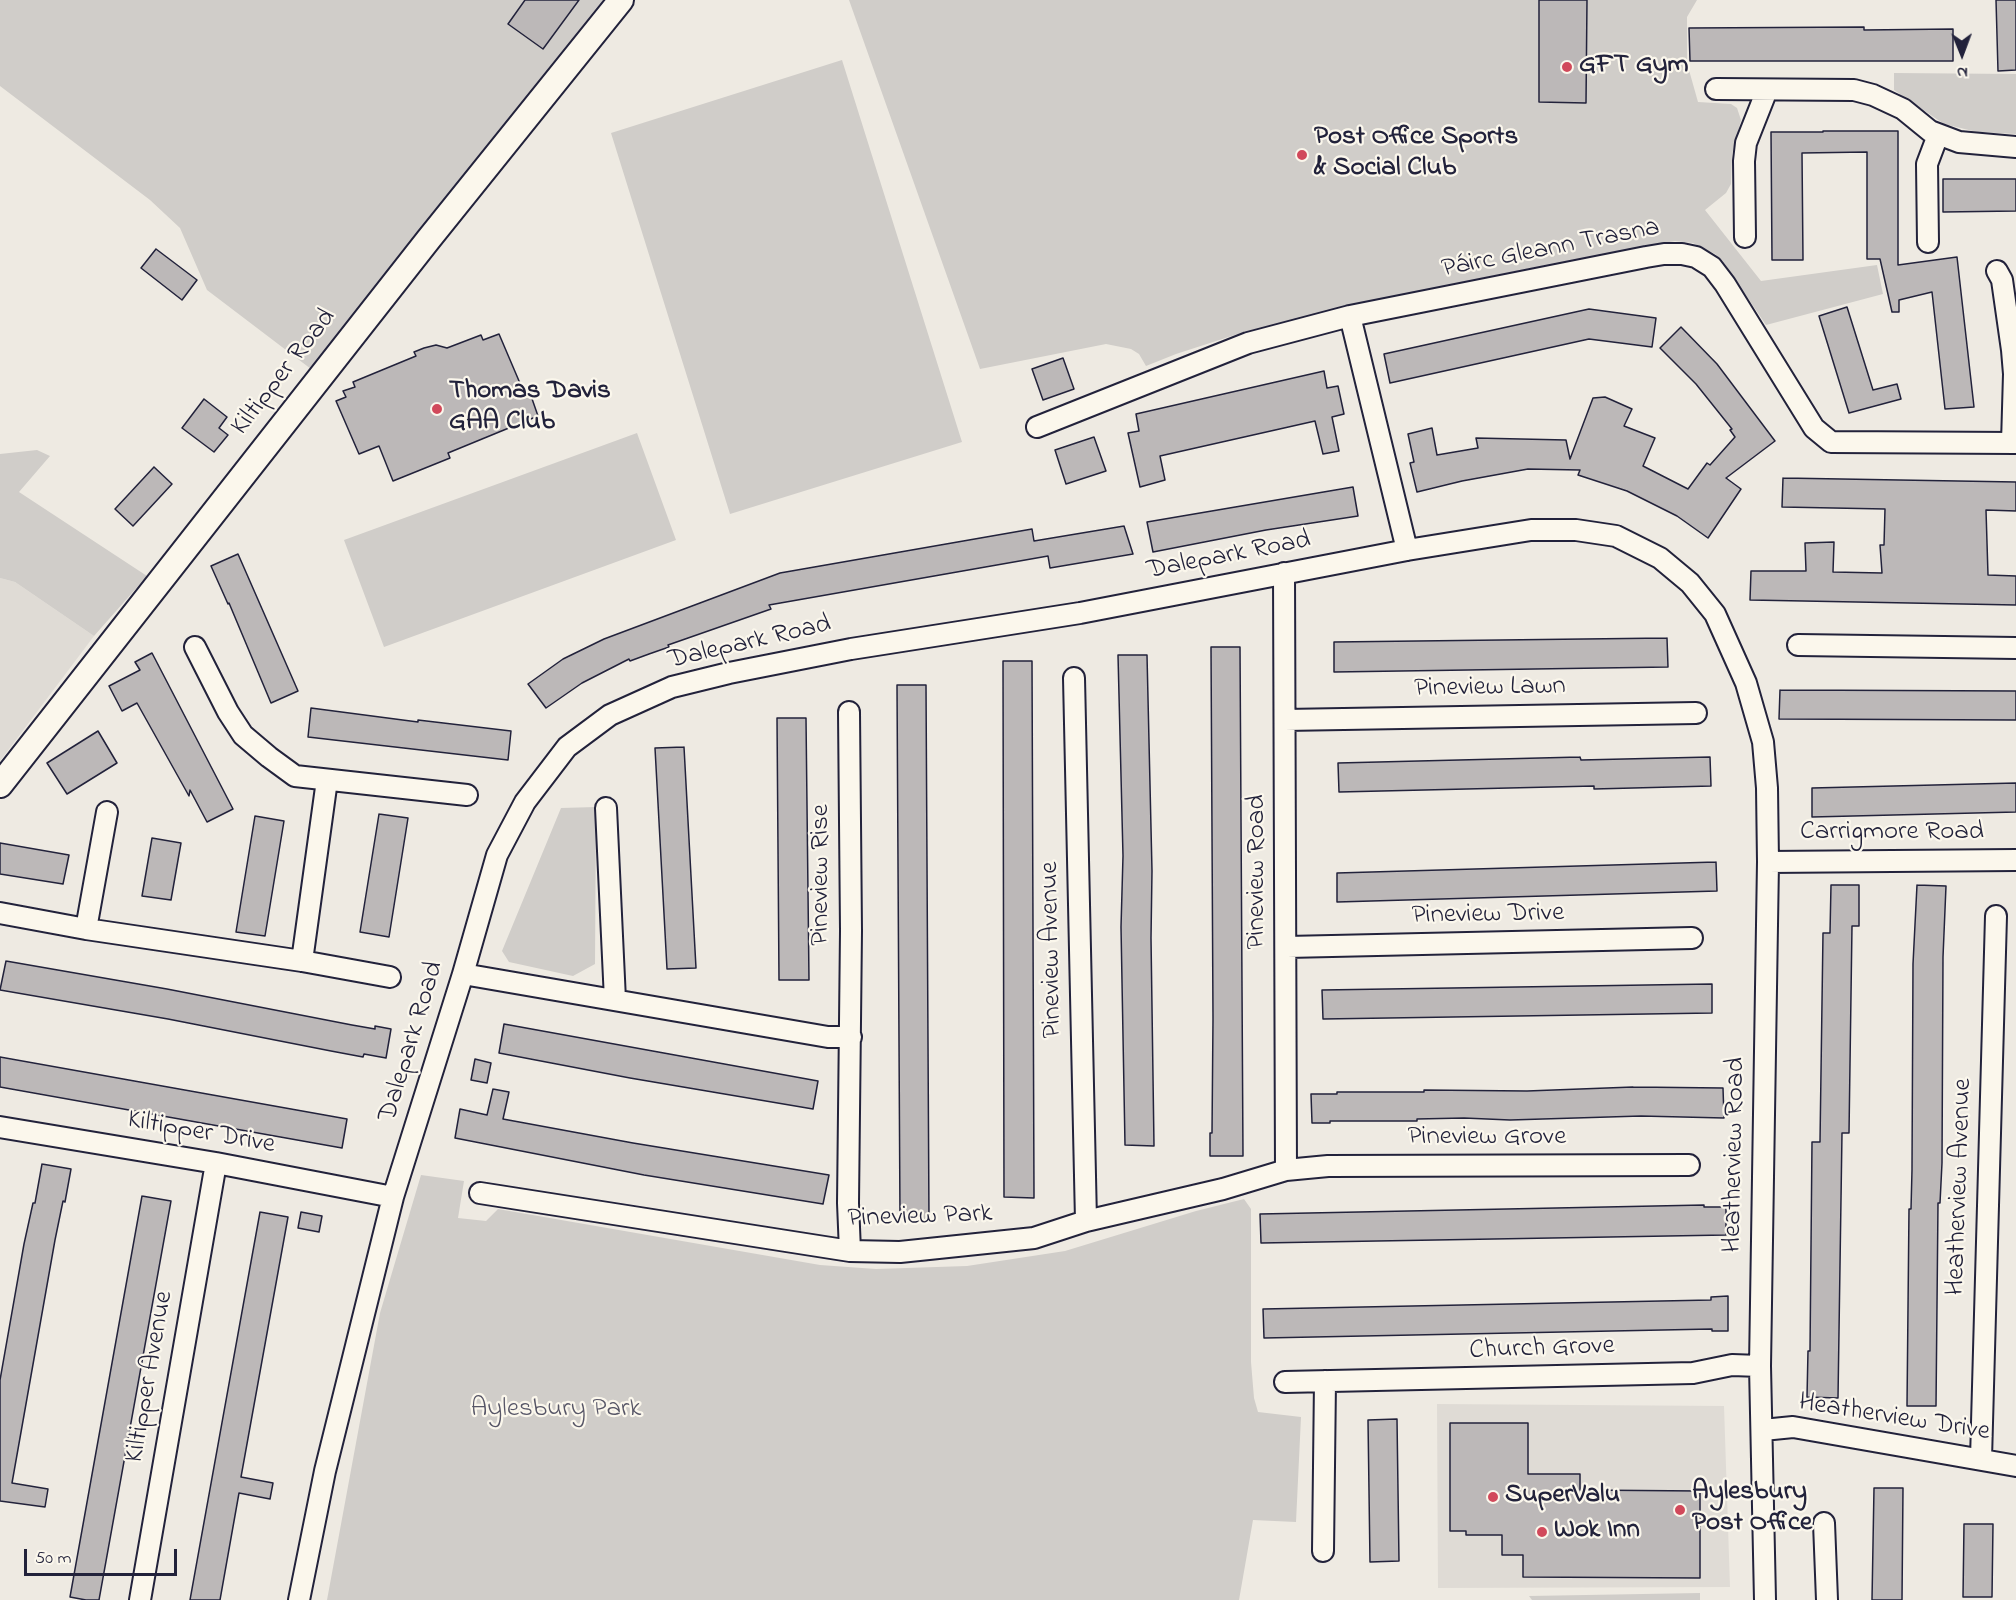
<!DOCTYPE html>
<meta charset="utf-8">
<style>
body{margin:0}
#map{position:relative;width:2016px;height:1600px;overflow:hidden;background:#eeeae2;font-family:"Indie Flower",sans-serif}
canvas{display:block}
.north{position:absolute;left:1932px;top:24px;width:60px;height:60px;-webkit-text-stroke:4px #fbf7ec;paint-order:stroke;rotate:179deg;font-size:16px;font-weight:700;line-height:24px;text-align:center;color:#22223b}
.north::after{content:'';display:block;margin:auto;width:21px;height:27px;background:#22223b;clip-path:polygon(50% 0,100% 100%,50% 72%,0 100%)}
.scale{position:absolute;left:24px;top:1549px;width:153px;height:27px;box-sizing:border-box;border:3px solid #22223b;border-top:0;padding-left:8px;font-size:18px;line-height:21px;white-space:nowrap;color:#22223b;-webkit-text-stroke:4px #fbf7ec;paint-order:stroke}
</style>
<div id="map">
<canvas width="2016" height="1600"></canvas>
<div class="north">N</div>
<div class="scale">50 m</div>
</div>
<script>
const ctx = document.querySelector('canvas').getContext('2d');
ctx.lineJoin = 'round';
function paint(path, color) { ctx.fillStyle = color; ctx.fill(path, 'evenodd'); }
const toPath = rows => new Path2D(rows.map(r => 'M' + r).join(''));
function strokePath(path, color, width, dash) { ctx.strokeStyle = color; ctx.lineWidth = width; ctx.lineCap = dash ? 'butt' : 'round'; ctx.setLineDash(dash || []); ctx.stroke(path); }
function write(font, color, halo, rows, align = 'center') {
  ctx.font = font + ' "Indie Flower",sans-serif'; ctx.lineWidth = 4.5; ctx.setLineDash([]); ctx.textBaseline = 'middle'; ctx.strokeStyle = halo; ctx.fillStyle = color; for (const [text, x, y, turn = 0] of rows) {
    ctx.save(); ctx.translate(x, y); ctx.rotate((+turn || 0) * Math.PI / 180); ctx.textAlign = isNaN(turn) ? turn : align; if (halo) ctx.strokeText(text, 0, 0); ctx.fillText(text, 0, 0); ctx.restore();
  }
}
paint(toPath([
 [0,578,15,582,94,636,0,761],
 [1437,1404,1724,1406,1730,1587,1438,1588]
]), '#dfdbd5');
paint(toPath([
 [0,0,606,0,311,369,207,290,180,228,150,200,0,86],
 [849,0,1697,0,1687,17,1687,63,1698,102,1731,104,1737,108,1741,120,1732,154,1731,184,1726,193,1705,210,1761,281,1877,265,1883,294,1766,325,1722,260,1715,254,1693,243,1675,241,1511,272,1349,307,1247,331,1176,354,1146,366,1139,354,1131,349,1106,344,980,369],
 [842,60,962,442,730,514,611,133],
 [1894,73,2016,74,2016,134,1977,132,1944,124,1894,90],
 [637,433,676,540,384,647,344,540],
 [37,450,50,456,19,492,147,576,94,636,15,582,0,578,0,454],
 [596,807,595,964,573,976,509,962,502,951,561,808],
 [421,1175,464,1181,458,1218,486,1221,498,1209,820,1265,876,1269,967,1266,1065,1251,1196,1211,1244,1199,1251,1209,1251,1362,1254,1398,1258,1412,1301,1417,1296,1522,1253,1520,1239,1600,327,1600,380,1313],
 [1700,1593,1700,1600,1532,1600,1529,1596]
]), '#d0cdc9');
const building = toPath([
 [525,0,579,0,543,49,508,24,525,0],
 [1539,0,1587,0,1586,103,1539,102,1539,0],
 [1996,0,2016,0,2016,70,1998,71,1996,0],
 [1864,27,1864,30,1953,29,1953,61,1690,61,1689,28,1864,27],
 [1823,131,1898,131,1898,265,1957,257,1974,407,1945,409,1932,292,1899,300,1899,312,1892,312,1880,259,1867,259,1867,152,1802,153,1803,260,1772,260,1771,132,1823,132,1823,131],
 [1943,179,2016,179,2016,211,1943,212,1943,179],
 [156,249,197,280,182,300,141,268,156,249],
 [1847,307,1873,390,1897,384,1901,399,1849,413,1819,316,1847,307],
 [1589,309,1656,318,1652,347,1589,339,1390,383,1384,354,1589,309],
 [1681,327,1717,364,1775,441,1726,478,1741,489,1708,538,1677,516,1627,491,1578,475,1580,470,1528,469,1462,481,1417,492,1410,463,1414,462,1408,434,1432,428,1437,455,1478,448,1476,438,1566,440,1570,459,1593,398,1605,397,1632,409,1624,426,1655,438,1643,466,1688,489,1707,463,1710,465,1735,437,1730,430,1732,429,1696,384,1660,348,1681,327],
 [499,334,525,395,530,393,538,416,448,453,450,458,393,481,379,446,359,454,336,401,346,397,343,391,355,387,353,382,416,356,414,352,424,348,436,345,447,348,481,335,483,340,499,334],
 [1063,358,1074,389,1043,400,1032,369,1063,358],
 [1324,371,1327,388,1338,386,1344,414,1332,417,1339,451,1323,454,1315,421,1160,456,1165,480,1140,487,1128,433,1139,431,1136,414,1324,371],
 [204,399,227,417,219,428,228,435,214,452,182,428,204,399],
 [1094,437,1106,471,1066,484,1055,450,1094,437],
 [154,467,172,484,133,526,115,509,154,467],
 [1783,478,2016,482,2016,511,1986,510,1988,575,2016,576,2016,605,1750,600,1751,571,1806,571,1805,543,1834,542,1833,572,1882,573,1880,545,1884,545,1885,509,1782,507,1783,478],
 [1353,487,1358,516,1266,530,1153,552,1147,522,1353,487],
 [1124,526,1133,554,1050,568,1048,556,769,605,771,609,668,645,669,647,649,654,630,661,629,659,582,683,546,708,528,684,563,659,604,639,780,573,1032,529,1034,541,1124,526],
 [238,554,298,691,271,703,229,603,228,604,211,566,238,554],
 [1667,638,1668,667,1334,672,1334,642,1667,638],
 [1211,647,1240,647,1243,1156,1210,1156,1210,1133,1212,1133,1213,1019,1211,647],
 [152,653,233,809,207,822,190,790,189,796,137,703,122,711,109,686,140,670,135,662,152,653],
 [1118,655,1147,655,1152,871,1151,938,1154,1146,1125,1145,1121,927,1123,856,1118,655],
 [1003,661,1032,661,1034,1198,1004,1197,1003,661],
 [897,685,926,685,929,1220,900,1219,897,685],
 [1780,690,2016,691,2016,720,1779,719,1780,690],
 [311,708,418,722,418,720,511,731,508,760,308,737,311,708],
 [777,718,806,718,809,980,779,980,777,718],
 [98,731,117,763,67,794,47,763,98,731],
 [684,747,696,968,667,969,655,748,684,747],
 [1580,757,1581,760,1710,757,1711,786,1594,789,1594,786,1339,792,1338,763,1580,757],
 [2016,783,2016,812,1812,817,1812,788,2016,783],
 [379,814,408,818,389,937,360,932,379,814],
 [255,816,284,821,265,936,236,932,255,816],
 [152,838,181,843,171,900,142,896,152,838],
 [0,843,69,855,63,884,0,874,0,843],
 [1716,862,1717,891,1337,902,1337,873,1716,862],
 [1831,885,1859,885,1859,926,1852,926,1849,1133,1842,1133,1838,1398,1807,1397,1808,1351,1810,1351,1812,1142,1820,1142,1823,933,1830,933,1831,885],
 [1917,885,1946,886,1943,957,1942,1163,1940,1203,1938,1203,1936,1406,1907,1406,1909,1209,1911,1209,1912,1170,1913,964,1917,885],
 [6,961,167,989,352,1025,375,1029,375,1026,391,1029,386,1058,364,1054,363,1057,331,1051,168,1019,0,990,6,961],
 [1712,984,1712,1013,1323,1019,1322,990,1712,984],
 [504,1024,818,1081,813,1109,630,1078,499,1053,504,1024],
 [0,1057,347,1119,342,1148,0,1087,0,1057],
 [475,1059,491,1063,487,1083,471,1080,475,1059],
 [1633,1087,1723,1088,1724,1118,1641,1116,1510,1120,1464,1118,1417,1119,1417,1121,1330,1121,1330,1123,1312,1123,1311,1094,1337,1094,1337,1092,1424,1092,1424,1090,1527,1091,1633,1087],
 [493,1089,509,1092,503,1119,633,1143,829,1175,823,1204,644,1175,455,1138,460,1109,487,1115,493,1089],
 [42,1164,71,1169,65,1202,63,1201,55,1240,12,1483,48,1489,45,1507,0,1501,0,1380,24,1244,33,1203,35,1203,42,1164],
 [142,1196,171,1201,99,1600,86,1600,70,1597,142,1196],
 [1704,1205,1704,1207,1726,1207,1726,1235,1261,1243,1260,1214,1704,1205],
 [260,1212,288,1217,241,1477,273,1483,270,1499,239,1493,220,1600,190,1600,260,1212],
 [301,1212,322,1216,319,1232,298,1228,301,1212],
 [1728,1296,1728,1331,1712,1331,1712,1329,1264,1338,1263,1309,1711,1300,1711,1297,1728,1296],
 [1397,1419,1399,1561,1370,1562,1368,1420,1397,1419],
 [1450,1423,1528,1423,1528,1474,1580,1474,1580,1490,1700,1491,1700,1578,1523,1577,1523,1555,1502,1555,1502,1535,1466,1535,1466,1531,1450,1531,1450,1423],
 [1874,1488,1903,1488,1902,1600,1872,1600,1874,1488],
 [1964,1524,1993,1524,1992,1597,1963,1597,1964,1524]
]);
paint(building, '#bcb8b8');
strokePath(building, '#22223b', 1.5);
const minor = toPath([
 [1716,89,1854,90,1873,95,1903,109,1930,131,1959,142,2016,147],
 [1745,237,1744,161,1746,143,1767,90],
 [1928,242,1927,164,1938,135],
 [1997,271,2002,280,2012,350,2014,374,2012,443],
 [1350,316,1407,550],
 [1037,427,1248,343,1350,316,1646,257,1664,254,1682,254,1696,257,1712,267,1725,284,1814,428,1831,442,2016,443],
 [1284,573,1286,1170],
 [1798,645,2016,648],
 [195,647,228,712,243,735,269,757,295,776,467,795],
 [1074,678,1086,1221],
 [849,712,851,931,848,1203,850,1251],
 [1285,720,1696,713],
 [606,808,615,1000],
 [1768,862,2016,860],
 [0,913,86,929,302,961,390,977],
 [86,929,107,812],
 [1287,947,1692,938],
 [302,961,327,780],
 [463,974,828,1037,851,1037],
 [0,1127,216,1163,393,1197],
 [480,1193,850,1251,900,1252,1034,1238,1086,1221,1223,1189,1286,1170,1328,1166,1689,1165],
 [1285,1382,1693,1373,1732,1365,1760,1366],
 [1763,1430,1793,1427,2016,1466],
 [1981,1459,1996,916],
 [1824,1523,1827,1600],
 [1323,1551,1325,1381],
 [140,1600,216,1163],
 [299,1600,325,1471,393,1197,463,974,497,855,525,802,567,747,610,715,672,687,729,673,851,649,1080,613,1407,550,1531,530,1576,530,1616,536,1660,558,1690,583,1715,614,1746,683,1763,742,1767,788,1768,862,1760,1366,1765,1600]
]);
const tertiary = toPath([
 [0,785,428,240,621,0]
]);
strokePath(minor, '#22223b', 24);
strokePath(tertiary, '#22223b', 28);
strokePath(minor, '#fbf7ec', 20);
strokePath(tertiary, '#fbf7ec', 24);
for (const [x, y, r, color] of [
 [1567,67,6,"#d1495b"],
 [1302,155,6,"#d1495b"],
 [437,409,6,"#d1495b"],
 [1493,1497,6,"#d1495b"],
 [1680,1510,6,"#d1495b"],
 [1542,1532,6,"#d1495b"]
]) { const dot = new Path2D(); dot.arc(x, y, r, 0, 2 * Math.PI); ctx.fillStyle = color; ctx.fill(dot); strokePath(dot, '#fbf7ec', 2); }
write('bold 27px', '#22223b', '#fbf7ec', [
 ["GFT Gym",1579,67],
 ["Post Office Sports",1314,139],
 ["& Social Club",1314,170],
 ["Thomas Davis",449,393],
 ["GAA Club",449,424],
 ["Aylesbury",1692,1494],
 ["Post Office",1692,1525],
 ["SuperValu",1505,1497],
 ["Wok Inn",1554,1532]
], 'left');
write('27px', '#22223b', '#fbf7ec', [
 ["Páirc Gleann Trasna",1551,250,-11],
 ["Kiltipper Road",285,373,-52],
 ["Dalepark Road",1229,557,-11],
 ["Dalepark Road",750,644,-13],
 ["Pineview Lawn",1490,689,-1],
 ["Carrigmore Road",1892,834],
 ["Pineview Road",1259,872,-90],
 ["Pineview Rise",823,875,-90],
 ["Pineview Drive",1488,916,-1],
 ["Pineview Avenue",1053,950,-91],
 ["Dalepark Road",413,1042,-73],
 ["Kiltipper Drive",201,1134,10],
 ["Pineview Grove",1487,1139],
 ["Heatherview Road",1736,1155,-89],
 ["Heatherview Avenue",1961,1187,-88],
 ["Pineview Park",920,1218,-2],
 ["Church Grove",1542,1350,-2],
 ["Kiltipper Avenue",151,1377,-80],
 ["Heatherview Drive",1894,1419,9]
]);
write('27px', '#565566', '#fbf7ec', [
 ["Aylesbury Park",556,1411]
]);
</script>
